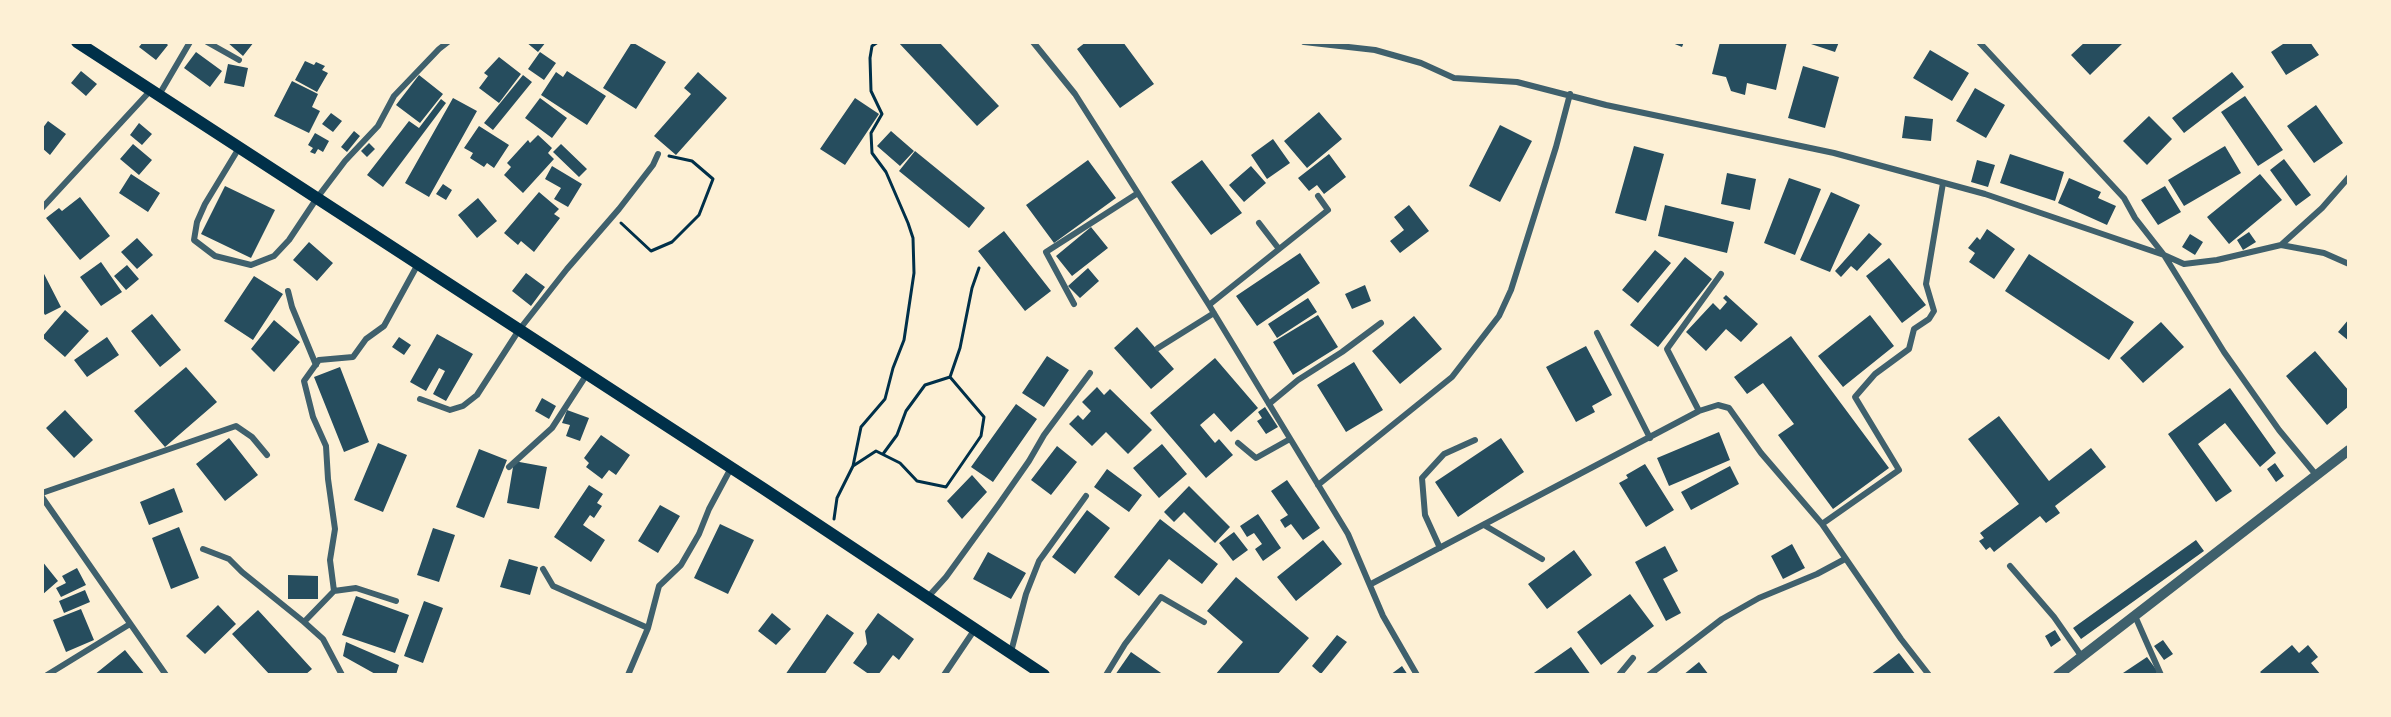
<!DOCTYPE html>
<style>
body{margin:0}
#map{position:relative;width:2391px;height:717px;overflow:hidden;background:#fdf0d5;font-family:Roboto,sans-serif}
canvas{display:block}
.frame{position:absolute;inset:0;border:44px solid #fdf0d5;pointer-events:none}
</style>
<div id="map">
<canvas width="2391" height="717"></canvas>
<div class="frame"></div>
</div>
<script>
const ctx = document.querySelector('canvas').getContext('2d');
ctx.lineJoin = 'round';
function paint(path, color) { ctx.fillStyle = color; ctx.fill(path, 'evenodd'); }
const toPath = rows => new Path2D(rows.map(r => 'M' + r).join(''));
function strokePath(path, color, width, dash) { ctx.strokeStyle = color; ctx.lineWidth = width; ctx.lineCap = dash ? 'butt' : 'round'; ctx.setLineDash(dash || []); ctx.stroke(path); }
paint(toPath([
 [143,42,165,42,168,45,156,60,139,47],
 [227,42,254,42,243,56],
 [526,42,546,42,538,52],
 [632,42,666,62,636,109,603,88],
 [898,42,939,42,999,106,977,126],
 [1086,42,1123,42,1154,84,1120,108,1077,49],
 [1670,42,1684,42,1682,47],
 [1720,42,1787,42,1776,90,1747,83,1745,95,1731,91,1726,77,1712,74],
 [1805,42,1839,42,1835,52],
 [2085,42,2124,42,2090,75,2071,55],
 [2286,42,2310,42,2319,55,2286,75,2271,52],
 [1930,50,1969,73,1952,101,1913,78],
 [196,52,222,71,210,87,184,68],
 [540,52,556,63,544,80,528,69],
 [499,57,521,74,499,103,479,88,488,76,484,73],
 [305,61,314,65,316,62,325,66,322,70,328,73,317,92,295,80],
 [228,64,248,68,244,87,224,83],
 [1803,66,1839,77,1825,128,1788,118],
 [81,71,97,84,86,96,71,83],
 [567,71,606,96,587,125,541,95,556,72,563,77],
 [698,72,727,98,676,155,654,136,691,94,684,88],
 [2232,72,2244,87,2184,133,2172,118],
 [419,75,443,94,420,123,396,105],
 [523,75,532,82,493,130,484,123],
 [292,81,318,94,312,107,320,111,309,133,274,116],
 [1975,88,2005,105,1986,138,1956,121],
 [2245,96,2283,150,2258,166,2221,112],
 [453,98,477,111,429,197,405,183],
 [540,98,567,118,552,138,525,118],
 [855,98,879,114,845,165,820,149],
 [441,99,446,103,383,187,367,175,409,121,419,128],
 [2316,105,2343,143,2314,163,2287,126],
 [1319,112,1342,139,1307,168,1284,141],
 [331,113,342,121,333,132,322,124],
 [1905,116,1933,119,1931,141,1902,138],
 [2149,116,2172,139,2147,165,2123,141],
 [48,121,66,134,50,155,42,148,42,129],
 [139,123,152,134,142,145,130,135],
 [1500,125,1532,141,1500,202,1469,186],
 [479,126,509,145,494,168,487,163,484,167,470,158,473,153,464,148],
 [354,131,360,136,347,152,341,147],
 [891,131,914,151,900,166,877,146],
 [315,133,329,141,323,152,318,149,315,154,310,152,313,148,308,145],
 [538,135,552,148,548,153,554,159,523,193,504,175,511,167,507,163,528,140,530,143],
 [1273,139,1290,163,1267,179,1251,155],
 [369,143,375,149,367,157,361,151],
 [133,144,152,160,139,175,120,159],
 [561,144,587,169,579,177,553,152],
 [1634,146,1664,154,1646,221,1615,213],
 [2225,146,2241,173,2184,206,2168,180],
 [915,151,985,208,969,228,899,171],
 [1329,154,1346,177,1324,194,1317,185,1309,191,1298,178],
 [2010,154,2064,172,2055,201,2000,183],
 [2284,159,2311,195,2296,206,2270,170],
 [1088,160,1116,198,1054,243,1026,205],
 [1202,160,1242,213,1211,235,1171,182],
 [1977,160,1995,165,1988,187,1971,182],
 [552,166,582,184,568,207,554,199,561,188,545,179],
 [1251,166,1266,183,1244,202,1229,185],
 [1727,173,1756,179,1750,210,1721,204],
 [131,174,160,193,148,212,119,193],
 [2260,174,2282,200,2229,244,2207,217],
 [1789,178,1821,189,1795,255,1764,243],
 [2069,178,2101,192,2098,198,2116,206,2107,225,2058,203],
 [443,184,452,190,446,200,436,194],
 [225,186,275,210,251,258,201,234],
 [2165,186,2181,212,2158,225,2141,200],
 [539,192,559,209,554,214,560,218,534,252,521,241,518,245,504,233],
 [1831,192,1860,205,1830,272,1800,260],
 [80,197,110,236,80,260,46,218,59,208,62,211],
 [478,198,497,221,477,238,458,215],
 [1409,205,1429,231,1400,253,1390,241,1404,230,1394,217],
 [1665,205,1734,222,1727,253,1658,236],
 [1091,227,1108,248,1072,276,1056,256],
 [1987,229,2015,249,1994,279,1969,262,1975,253,1968,248,1977,237,1980,240],
 [1004,231,1051,291,1025,311,978,251],
 [2249,232,2256,242,2243,250,2237,240],
 [1869,233,1882,244,1857,271,1851,266,1841,277,1835,271],
 [2190,234,2203,242,2195,255,2182,247],
 [137,238,153,255,137,269,121,252],
 [309,242,333,263,317,281,293,260],
 [1655,250,1671,263,1638,303,1622,290],
 [1300,253,1320,283,1257,326,1236,296],
 [2029,254,2134,322,2109,360,2005,291],
 [1685,257,1712,279,1658,347,1630,325],
 [1889,258,1926,305,1902,323,1866,276],
 [101,262,122,292,101,306,80,277],
 [127,265,139,279,126,290,114,276],
 [1088,268,1099,281,1080,298,1068,286],
 [42,270,61,307,45,315,42,310],
 [526,273,545,287,531,306,512,291],
 [254,276,283,294,253,340,224,321],
 [1365,285,1371,301,1352,309,1345,294],
 [1726,295,1758,324,1741,342,1726,329,1706,351,1686,332,1713,303,1720,310,1727,302,1723,298],
 [1308,298,1317,312,1277,338,1268,324],
 [65,310,89,331,65,357,42,337],
 [152,314,181,350,160,367,131,331],
 [1318,315,1338,347,1293,375,1273,342],
 [1870,315,1894,346,1843,387,1818,356],
 [1414,316,1442,349,1400,384,1372,351],
 [2349,319,2349,341,2338,332],
 [274,320,300,342,274,372,251,349],
 [2161,322,2184,347,2143,383,2120,358],
 [1137,327,1174,369,1151,389,1114,348],
 [437,334,473,354,446,401,433,394,445,371,439,368,426,391,410,382],
 [1791,336,1889,468,1833,509,1778,435,1794,424,1763,383,1747,394,1734,377],
 [107,337,119,355,87,377,74,360],
 [399,337,411,345,404,355,392,347],
 [1586,346,1612,395,1592,406,1595,412,1576,422,1546,367],
 [2315,351,2349,391,2349,406,2327,425,2286,376],
 [1047,356,1069,370,1044,407,1022,393],
 [1215,358,1258,408,1231,432,1214,413,1200,425,1215,443,1219,439,1233,455,1206,478,1150,413],
 [1354,362,1383,410,1346,432,1317,385],
 [186,367,217,402,165,447,134,411],
 [340,367,369,442,344,452,314,377],
 [1097,387,1104,395,1110,389,1152,430,1128,454,1106,432,1092,446,1069,424,1078,415,1083,420,1091,411,1082,402],
 [2230,388,2276,453,2260,467,2225,423,2198,444,2232,491,2216,502,2168,434],
 [542,398,556,406,549,419,535,411],
 [1016,404,1037,419,993,482,971,467],
 [1265,407,1278,427,1266,434,1257,421,1262,418,1258,412],
 [65,410,93,440,74,458,46,428],
 [567,410,589,418,580,441,566,436,570,425,562,423],
 [1999,416,2049,481,2091,448,2106,467,2055,506,2060,513,2046,523,2040,516,1994,552,1990,547,1986,550,1979,541,1984,538,1980,533,2019,504,1968,439],
 [1719,432,1730,460,1669,486,1657,458],
 [601,435,630,455,616,475,609,470,602,479,586,467,589,463,584,458],
 [229,438,258,475,225,501,196,464],
 [1501,438,1524,472,1458,517,1435,482],
 [378,443,407,455,383,512,354,500],
 [1162,444,1187,474,1159,498,1133,468],
 [1057,446,1077,462,1051,495,1031,480],
 [479,449,507,460,484,518,456,507],
 [514,461,547,467,539,509,507,503],
 [2275,463,2284,476,2276,482,2267,469],
 [1645,464,1674,510,1646,527,1619,483,1628,478,1626,475],
 [1730,466,1739,484,1691,510,1681,492],
 [1107,469,1142,495,1129,512,1094,487],
 [972,475,987,492,962,519,947,501],
 [1287,480,1320,528,1303,540,1291,524,1285,528,1280,520,1288,515,1271,491],
 [589,485,603,494,597,503,602,506,594,518,590,515,583,525,605,540,591,562,554,537],
 [1189,486,1230,527,1215,543,1184,512,1174,522,1164,512],
 [174,488,183,512,149,525,140,502],
 [660,505,680,516,658,553,638,541],
 [1087,510,1110,528,1075,574,1052,557],
 [1258,514,1281,548,1263,561,1255,549,1262,544,1254,533,1247,537,1240,526],
 [1160,519,1218,564,1202,584,1169,559,1139,596,1114,577],
 [720,524,754,540,728,594,694,578],
 [179,527,199,578,171,589,152,538],
 [433,528,455,535,439,582,417,575],
 [1234,532,1248,550,1233,561,1219,543],
 [1323,540,1342,564,1296,601,1277,577],
 [2196,540,2204,551,2081,639,2073,628],
 [1792,544,1805,568,1783,579,1771,556],
 [1665,546,1678,571,1663,579,1681,613,1666,621,1635,562],
 [1574,550,1592,575,1547,609,1528,584],
 [988,552,1026,573,1011,599,973,579],
 [509,559,538,567,530,595,500,587],
 [42,561,58,581,42,595],
 [77,568,86,585,61,597,56,588,66,583,62,576],
 [288,575,318,576,318,599,288,599],
 [1236,577,1309,638,1277,675,1215,675,1243,642,1207,611],
 [85,590,90,602,64,613,59,601],
 [1630,594,1654,626,1601,665,1577,632],
 [356,596,409,615,395,653,342,635],
 [424,601,443,608,423,663,404,656],
 [218,605,236,624,205,654,186,636],
 [81,609,94,640,66,652,53,620],
 [258,610,312,669,305,675,270,675,232,634],
 [772,613,791,629,776,645,758,631],
 [878,613,914,639,899,660,893,655,878,675,870,675,853,663,867,644,865,631],
 [827,614,854,633,824,675,785,675],
 [2055,630,2061,640,2051,647,2045,636],
 [1337,635,1347,642,1321,674,1312,666],
 [2163,640,2173,654,2164,660,2154,646],
 [346,642,399,665,396,675,377,675,343,656],
 [2292,645,2299,653,2308,645,2318,657,2311,663,2321,675,2263,675,2260,672],
 [1571,647,1591,675,1531,675],
 [125,650,145,675,94,675],
 [1131,652,1164,675,1115,675],
 [1899,653,1916,675,1870,675],
 [2147,657,2158,672,2153,675,2125,675,2123,673],
 [1699,662,1709,675,1683,675],
 [1402,666,1408,675,1390,675]
]), '#264d5e');
strokePath(toPath([
 [621,223,651,251,672,242,699,215,713,179,692,161,669,156],
 [883,454,897,435,906,411,925,385,950,377,960,348,972,288,979,268],
 [853,466,876,451,900,463,917,481,946,487,981,436,984,417,950,377],
 [834,519,837,498,853,466,861,427,885,399,893,368,904,340,914,273,913,238,908,223,886,172,872,153,871,133,882,114,871,91,870,58,872,46,878,42]
]), '#003049', 3);
strokePath(toPath([
 [207,42,239,60],
 [1033,42,1075,94,1209,305,1348,534,1383,616,1417,675],
 [1304,42,1375,50,1421,63,1454,78,1517,82,1606,105,1834,153,1985,194,2164,255,2184,264,2217,260,2281,245,2324,253,2349,264],
 [1979,42,2124,198,2135,218,2164,255,2224,352,2279,430,2317,476],
 [159,95,190,42],
 [239,148,205,204,197,222,194,240,215,256,251,265,274,256,289,240,317,198,345,161,378,126,394,96,439,49,448,42],
 [42,208,151,90],
 [1259,223,1279,249],
 [2281,245,2322,208,2349,177],
 [288,291,292,307,316,365],
 [1074,304,1046,252,1138,193],
 [1209,305,1328,210,1318,196],
 [1597,333,1650,438],
 [1158,348,1214,313],
 [420,399,450,410,463,406,477,395,519,330,567,269,619,209,653,165,658,154],
 [1269,404,1298,380,1342,352,1381,323],
 [1699,411,1667,349,1721,274],
 [1238,443,1256,458,1290,439],
 [509,467,552,428,587,374],
 [1318,485,1452,377,1499,316,1511,290,1556,147,1570,94],
 [42,493,236,426,252,437,267,455],
 [42,497,166,675],
 [1822,524,1899,470,1855,397,1875,374,1909,349,1914,329,1929,319,1934,311,1926,284,1943,183],
 [1484,525,1542,559],
 [1440,548,1425,515,1422,478,1444,454,1475,440],
 [203,549,229,559,242,572,304,622,323,639,342,675],
 [2010,566,2054,617,2082,657],
 [543,569,553,586,648,628],
 [1371,584,1699,411,1718,405,1729,408,1761,453,1822,524,1901,639,1929,675],
 [334,591,330,560,335,529,328,479,326,446,313,417,304,381,319,360,353,357,366,339,384,326,418,264],
 [928,597,946,577,999,504,1029,461,1044,435,1090,373],
 [2135,616,2161,675],
 [304,622,334,591,356,588,396,601],
 [1011,652,1026,594,1039,561,1086,496],
 [47,675,130,624],
 [628,675,648,628,659,586,681,565,699,534,709,509,731,468],
 [944,675,975,629],
 [1106,675,1125,644,1161,597,1204,622],
 [1619,675,1633,658],
 [1649,675,1722,619,1759,598,1817,574,1845,559]
]), '#3f606c', 6);
strokePath(toPath([
 [2058,675,2349,450]
]), '#3f606c', 10);
strokePath(toPath([
 [77,42,764,489,1044,675]
]), '#003049', 12);
</script>
